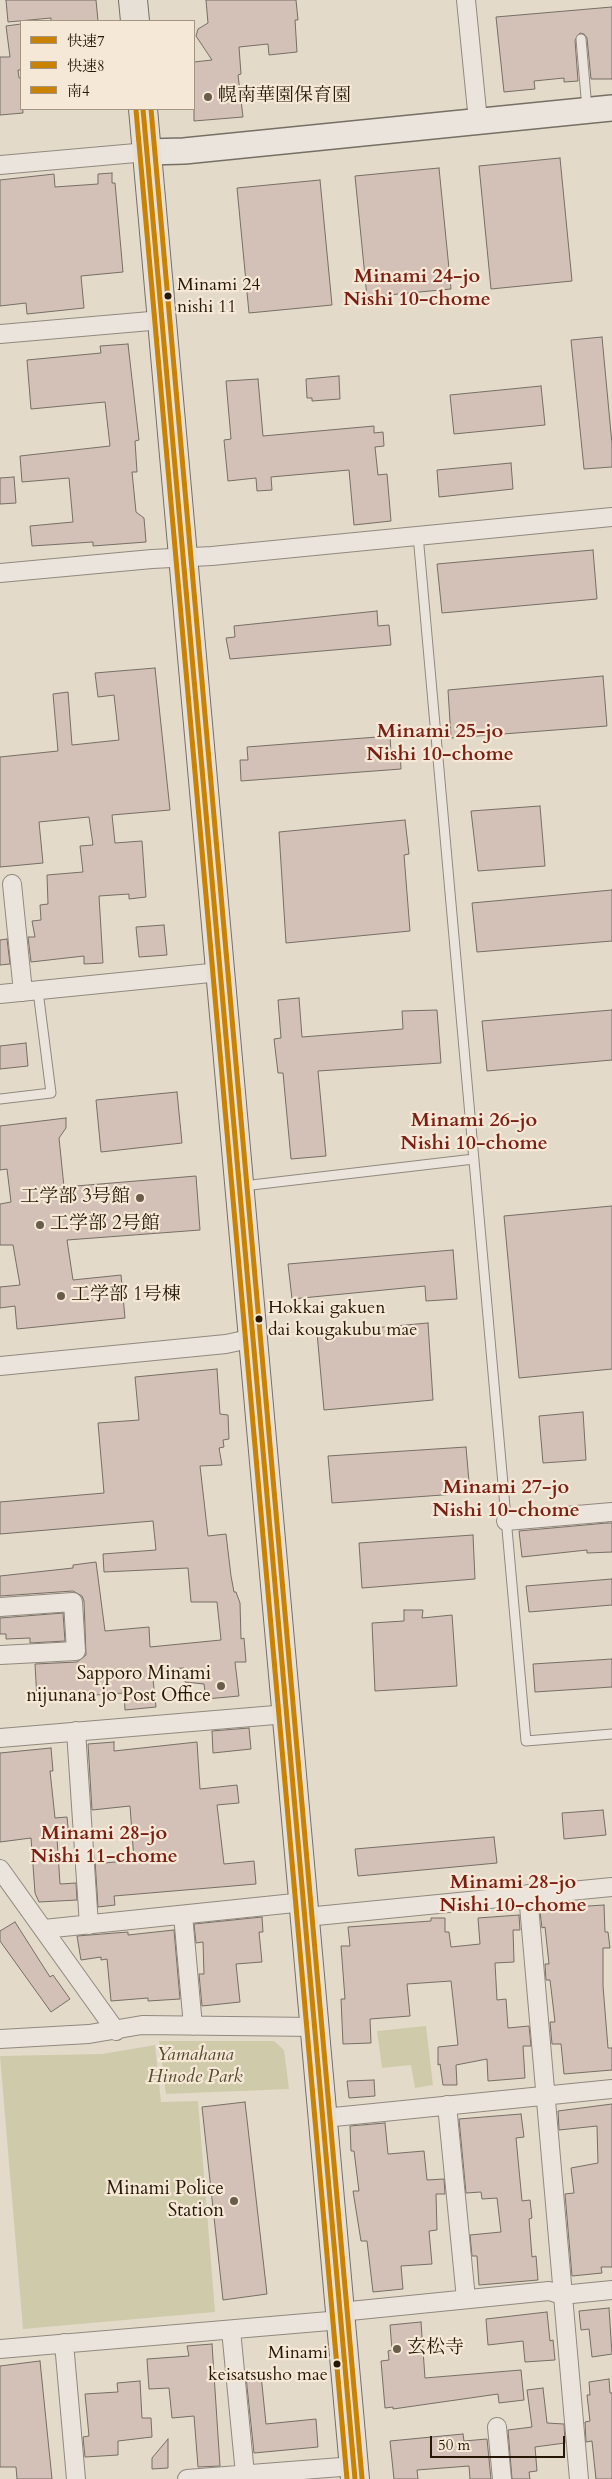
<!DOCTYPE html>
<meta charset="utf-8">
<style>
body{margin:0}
#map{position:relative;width:612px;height:2479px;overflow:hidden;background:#e4daca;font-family:Cardo,"Noto Serif JP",serif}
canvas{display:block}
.legend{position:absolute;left:20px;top:20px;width:175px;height:90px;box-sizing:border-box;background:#f5e8d6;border:1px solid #a39582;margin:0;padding:6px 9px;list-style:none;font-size:15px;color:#271805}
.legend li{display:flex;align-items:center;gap:10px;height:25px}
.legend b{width:25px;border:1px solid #a39582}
.scale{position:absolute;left:430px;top:2436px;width:135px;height:22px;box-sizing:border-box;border:2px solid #271805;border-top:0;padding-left:6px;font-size:15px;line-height:18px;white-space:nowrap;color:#271805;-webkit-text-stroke:4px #f5e8d6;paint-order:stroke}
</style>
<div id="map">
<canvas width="612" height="2479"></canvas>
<ul class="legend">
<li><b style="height:6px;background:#c98201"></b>快速7</li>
<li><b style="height:6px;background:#c98201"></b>快速8</li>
<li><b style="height:6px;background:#c98201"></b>南4</li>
</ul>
<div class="scale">50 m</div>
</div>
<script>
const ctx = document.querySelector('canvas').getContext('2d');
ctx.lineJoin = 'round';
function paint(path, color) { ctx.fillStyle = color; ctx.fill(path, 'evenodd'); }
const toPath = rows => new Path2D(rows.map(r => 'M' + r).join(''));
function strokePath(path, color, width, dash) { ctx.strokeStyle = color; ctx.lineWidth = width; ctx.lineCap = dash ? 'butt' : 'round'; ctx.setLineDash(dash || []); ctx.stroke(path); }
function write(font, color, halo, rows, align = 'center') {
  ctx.font = font + ' Cardo,"Noto Serif JP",serif'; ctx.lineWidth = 4.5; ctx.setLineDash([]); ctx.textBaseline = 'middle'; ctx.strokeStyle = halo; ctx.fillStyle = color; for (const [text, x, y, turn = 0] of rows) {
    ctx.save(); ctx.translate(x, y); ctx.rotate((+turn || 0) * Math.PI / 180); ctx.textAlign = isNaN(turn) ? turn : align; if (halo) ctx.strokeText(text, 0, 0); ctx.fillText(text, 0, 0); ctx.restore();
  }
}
paint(toPath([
 [426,2026,433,2085,415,2088,411,2065,382,2068,377,2031],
 [159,2041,274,2041,284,2050,289,2089,166,2094],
 [155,2045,161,2102,198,2101,215,2312,23,2329,0,2056,102,2054]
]), '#cfcbaa');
const building = toPath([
 [6,0,96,0,98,21,51,21,51,18,8,22,6,0],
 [206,0,296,0,298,20,295,20,297,52,269,55,268,44,239,47,241,74,238,75,243,117,194,121,194,62,212,60,196,36,198,29,208,23,206,0],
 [612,7,612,79,591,79,587,38,584,34,580,33,575,40,578,81,564,82,564,78,534,81,535,89,504,92,496,17,612,7],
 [21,24,21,70,18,70,19,78,21,78,23,113,0,115,0,57,10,57,6,26,21,24],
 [560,158,572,281,491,289,479,166,560,158],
 [439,168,451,289,367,297,355,176,439,168],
 [112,173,112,183,115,183,123,272,81,276,84,308,27,314,26,303,0,306,0,180,54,174,55,187,98,184,98,174,112,173],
 [320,180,332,305,249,313,237,188,320,180],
 [602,337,612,444,612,467,584,469,571,340,602,337],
 [128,344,139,440,135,441,137,472,132,472,136,512,144,518,146,542,93,546,93,542,32,546,30,526,73,522,69,478,22,482,20,456,110,446,105,402,31,409,27,360,101,353,100,346,128,344],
 [339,376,340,399,312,401,312,398,307,398,306,379,339,376],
 [258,379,263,436,374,426,374,433,383,432,384,446,375,447,378,475,387,474,391,521,354,525,349,470,271,477,272,490,257,491,256,478,228,481,224,440,231,439,226,381,258,379],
 [541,386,545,425,454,434,450,395,541,386],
 [511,463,513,489,439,497,437,470,511,463],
 [14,477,16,503,0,504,0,478,14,477],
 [593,550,597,599,442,613,437,564,593,550],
 [377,611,378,626,389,625,391,645,230,659,226,638,235,637,234,626,377,611],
 [155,668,170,810,112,815,115,843,142,841,146,897,129,899,129,894,99,896,103,963,84,964,84,956,31,962,28,937,35,937,32,921,41,920,40,905,48,904,47,875,83,872,80,846,93,845,89,817,39,822,43,863,0,867,0,757,58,751,53,694,68,692,72,745,119,740,114,695,98,697,95,673,155,668],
 [603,676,607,726,451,738,448,690,603,676],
 [390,736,391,752,400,751,401,769,241,781,240,760,248,760,247,747,390,736],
 [540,806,545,866,478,871,471,811,540,806],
 [405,820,409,854,404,855,410,931,286,943,279,832,405,820],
 [612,890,612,941,477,952,472,903,612,890],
 [164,925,167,955,139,957,136,927,164,925],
 [7,939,10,964,0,965,0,940,7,939],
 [299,998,302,1037,403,1029,402,1011,437,1010,441,1063,318,1071,326,1156,291,1159,283,1073,278,1073,274,1039,281,1038,278,1000,299,998],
 [612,1010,612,1060,487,1071,482,1021,612,1010],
 [26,1043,28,1066,0,1069,0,1046,26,1043],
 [177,1092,182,1143,101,1152,96,1100,177,1092],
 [66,1118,66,1128,59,1138,64,1187,196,1176,200,1230,67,1240,73,1280,121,1275,125,1318,17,1329,15,1306,0,1308,0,1287,20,1285,13,1245,0,1245,0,1204,11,1202,7,1169,0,1170,0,1126,66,1118],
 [612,1206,612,1369,519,1378,504,1216,612,1206],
 [453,1250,457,1299,426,1301,425,1286,292,1299,288,1264,453,1250],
 [428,1323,433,1400,324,1410,317,1333,428,1323],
 [217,1369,220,1414,228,1415,229,1439,223,1440,224,1447,219,1448,222,1465,200,1466,208,1536,226,1534,231,1576,234,1592,236,1592,240,1603,241,1639,244,1638,246,1662,235,1662,239,1696,206,1699,204,1684,185,1682,184,1668,152,1670,156,1707,125,1710,124,1693,37,1699,35,1664,77,1662,86,1655,84,1601,82,1596,73,1591,0,1596,0,1576,73,1568,73,1565,96,1562,105,1631,149,1627,150,1647,221,1640,217,1602,191,1602,188,1568,104,1572,103,1554,156,1550,153,1521,0,1534,0,1502,104,1493,98,1423,139,1420,135,1377,217,1369],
 [583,1412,586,1460,543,1463,539,1416,583,1412],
 [466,1447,470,1493,332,1503,328,1456,466,1447],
 [607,1523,612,1523,612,1552,587,1553,587,1550,522,1557,519,1531,607,1523],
 [473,1535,475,1579,362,1588,359,1543,473,1535],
 [612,1579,612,1605,529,1612,526,1586,612,1579],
 [404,1610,423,1610,422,1618,452,1615,457,1686,375,1691,372,1623,404,1621,404,1610],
 [63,1613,65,1641,30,1643,30,1638,6,1639,6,1634,0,1634,0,1618,63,1613],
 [612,1659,612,1687,535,1692,533,1664,612,1659],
 [249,1728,251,1749,213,1753,212,1731,249,1728],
 [114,1742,114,1751,197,1742,200,1789,237,1785,239,1803,217,1805,224,1864,254,1861,256,1884,114,1896,115,1905,98,1907,95,1860,105,1859,105,1863,134,1860,130,1806,92,1810,88,1744,114,1742],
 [51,1748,53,1771,50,1771,55,1818,67,1817,69,1837,57,1838,60,1884,76,1883,77,1900,39,1902,35,1893,31,1838,0,1842,0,1753,51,1748],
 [603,1810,606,1835,564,1839,562,1813,603,1810],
 [494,1837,497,1863,358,1876,355,1849,494,1837],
 [604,1905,605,1932,608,1932,610,1948,603,1948,603,1986,608,2048,612,2048,612,2070,564,2074,561,2044,552,2044,550,2022,555,2022,550,1980,546,1980,545,1964,549,1964,545,1927,542,1928,540,1912,573,1909,573,1907,604,1905],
 [519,1915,520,1930,513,1930,514,1962,495,1963,497,2000,506,1999,508,2028,529,2026,531,2046,523,2046,525,2078,488,2081,487,2059,456,2065,457,2085,443,2085,440,2064,438,2065,438,2047,458,2045,451,1981,407,1984,410,2016,370,2019,371,2043,343,2044,341,1999,345,1999,341,1946,350,1946,348,1927,431,1921,431,1918,445,1918,445,1932,449,1932,451,1947,480,1944,478,1918,519,1915],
 [262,1917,263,1932,259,1932,262,1962,236,1964,240,2002,202,2006,199,1974,204,1974,203,1942,196,1943,194,1924,262,1917],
 [15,1922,50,1977,53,1975,70,1999,51,2012,0,1941,0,1931,15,1922],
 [174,1930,180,1999,148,2001,148,1998,111,2001,107,1959,101,1960,101,1957,81,1960,77,1936,128,1932,128,1935,174,1930],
 [374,2080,375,2096,349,2098,347,2081,374,2080],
 [245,2102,267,2294,223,2300,202,2107,245,2102],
 [612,2104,612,2267,601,2267,602,2273,572,2276,565,2194,574,2193,571,2168,598,2163,597,2126,559,2130,558,2111,612,2104],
 [521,2114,524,2137,516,2138,522,2201,530,2200,532,2218,529,2219,532,2257,536,2256,538,2280,479,2285,477,2256,472,2256,470,2235,501,2232,497,2198,482,2199,481,2192,466,2193,459,2119,521,2114],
 [385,2123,388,2154,424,2151,427,2180,444,2179,445,2194,436,2194,437,2230,429,2231,432,2264,401,2266,403,2289,373,2292,367,2241,361,2241,353,2191,359,2191,354,2151,351,2151,350,2126,385,2123],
 [609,2308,612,2354,592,2357,589,2329,581,2330,579,2311,609,2308],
 [547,2312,550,2341,553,2340,555,2360,525,2362,523,2341,488,2345,486,2319,547,2312],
 [421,2322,425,2378,521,2370,524,2400,499,2403,498,2394,393,2409,393,2407,385,2408,381,2361,389,2360,388,2351,392,2350,390,2325,421,2322],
 [212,2344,220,2466,198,2467,194,2416,172,2418,169,2388,149,2389,147,2359,189,2356,187,2346,212,2344],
 [40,2361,52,2479,17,2479,16,2467,0,2467,0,2366,40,2361],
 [261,2375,266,2424,316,2419,318,2447,254,2453,246,2377,261,2375],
 [609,2379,610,2393,612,2393,612,2479,596,2479,592,2441,586,2442,585,2422,590,2421,587,2395,590,2395,589,2382,609,2379],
 [140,2381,142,2418,151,2418,152,2437,118,2441,118,2455,85,2457,83,2437,89,2436,85,2394,118,2392,117,2383,140,2381],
 [543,2388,547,2423,564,2424,565,2443,535,2447,537,2471,529,2472,530,2479,512,2479,508,2430,532,2427,527,2390,543,2388],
 [463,2434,464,2441,487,2439,491,2479,470,2479,469,2466,417,2470,418,2479,394,2479,390,2441,463,2434],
 [168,2439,168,2468,152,2469,152,2458,168,2439]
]);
paint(building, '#d3c0b7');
strokePath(building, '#766f64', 1);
const lane = toPath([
 [581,39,587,109],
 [418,535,526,1741,612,1734],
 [0,1099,51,1093,38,991],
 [243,1186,474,1159]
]);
const street = toPath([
 [466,0,478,121],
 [0,165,147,152],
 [0,334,162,320],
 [0,573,152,559,212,556,612,517],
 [12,884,23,992],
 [0,994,220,972],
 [0,1366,226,1344,254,1338],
 [506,1521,612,1512],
 [0,1607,73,1602,76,1651,0,1655],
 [76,1731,89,1925],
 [0,1738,287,1714],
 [0,1869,116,2031],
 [528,1894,579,2479],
 [183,1915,193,2026],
 [306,1917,612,1887],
 [44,1929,304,1902],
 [0,2039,89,2034,142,2025,316,2027],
 [447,2105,466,2299],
 [324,2118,612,2089],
 [340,2312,549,2291,562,2295,612,2290],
 [231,2330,245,2474],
 [64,2343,76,2479],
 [0,2349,341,2320],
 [497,2427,502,2479],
 [187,2479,354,2466]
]);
const secondary = toPath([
 [147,152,184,151,612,108]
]);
const highway = toPath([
 [133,0,135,21],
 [143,109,355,2479]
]);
strokePath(lane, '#91897e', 11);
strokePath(street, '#91897e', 20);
strokePath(secondary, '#766f64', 28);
strokePath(highway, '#766f64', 30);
strokePath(lane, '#eae4dd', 9);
strokePath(street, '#eae4dd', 18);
strokePath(secondary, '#eae4dd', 25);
strokePath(highway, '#e7e0d7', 28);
strokePath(toPath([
 [143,109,355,2479]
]), '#c98201', 5);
strokePath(toPath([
 [136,110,347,2479]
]), '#c98201', 5);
strokePath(toPath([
 [151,109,362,2478]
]), '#c98201', 5);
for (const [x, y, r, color] of [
 [208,97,5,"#695c4a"],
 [168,296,4.5,"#271805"],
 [140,1198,5,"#695c4a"],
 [40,1225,5,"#695c4a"],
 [61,1296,5,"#695c4a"],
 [259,1319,4.5,"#271805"],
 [221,1686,5,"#695c4a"],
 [234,2201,5,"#695c4a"],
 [397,2349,5,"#695c4a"],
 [337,2364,4.5,"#271805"]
]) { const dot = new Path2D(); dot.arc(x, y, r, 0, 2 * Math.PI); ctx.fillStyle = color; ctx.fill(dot); strokePath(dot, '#f5e8d6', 2); }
write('18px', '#271805', '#f5e8d6', [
 ["Minami 24",177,286],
 ["nishi 11",177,308],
 ["Hokkai gakuen",268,1309],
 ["dai kougakubu mae",268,1331],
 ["Minami",328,2354,"right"],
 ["keisatsusho mae",328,2376,"right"]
], 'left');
write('19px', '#271805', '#f5e8d6', [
 ["幌南華園保育園",218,97],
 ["工学部 3号館",130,1198,"right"],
 ["工学部 2号館",50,1225],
 ["工学部 1号棟",71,1296],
 ["Sapporo Minami",211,1675,"right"],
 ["nijunana jo Post Office",211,1697,"right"],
 ["Minami Police",224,2190,"right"],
 ["Station",224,2212,"right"],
 ["玄松寺",407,2349]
], 'left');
write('italic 19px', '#544a2e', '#f5e8d6', [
 ["Yamahana",195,2056],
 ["Hinode Park",195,2078]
]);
write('bold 20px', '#7a1f14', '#f5e8d6', [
 ["Minami 24-jo",417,277],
 ["Nishi 10-chome",417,300],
 ["Minami 25-jo",440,732],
 ["Nishi 10-chome",440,755],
 ["Minami 26-jo",474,1121],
 ["Nishi 10-chome",474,1144],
 ["Minami 27-jo",506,1488],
 ["Nishi 10-chome",506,1511],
 ["Minami 28-jo",104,1834],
 ["Nishi 11-chome",104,1857],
 ["Minami 28-jo",513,1883],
 ["Nishi 10-chome",513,1906]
]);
</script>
